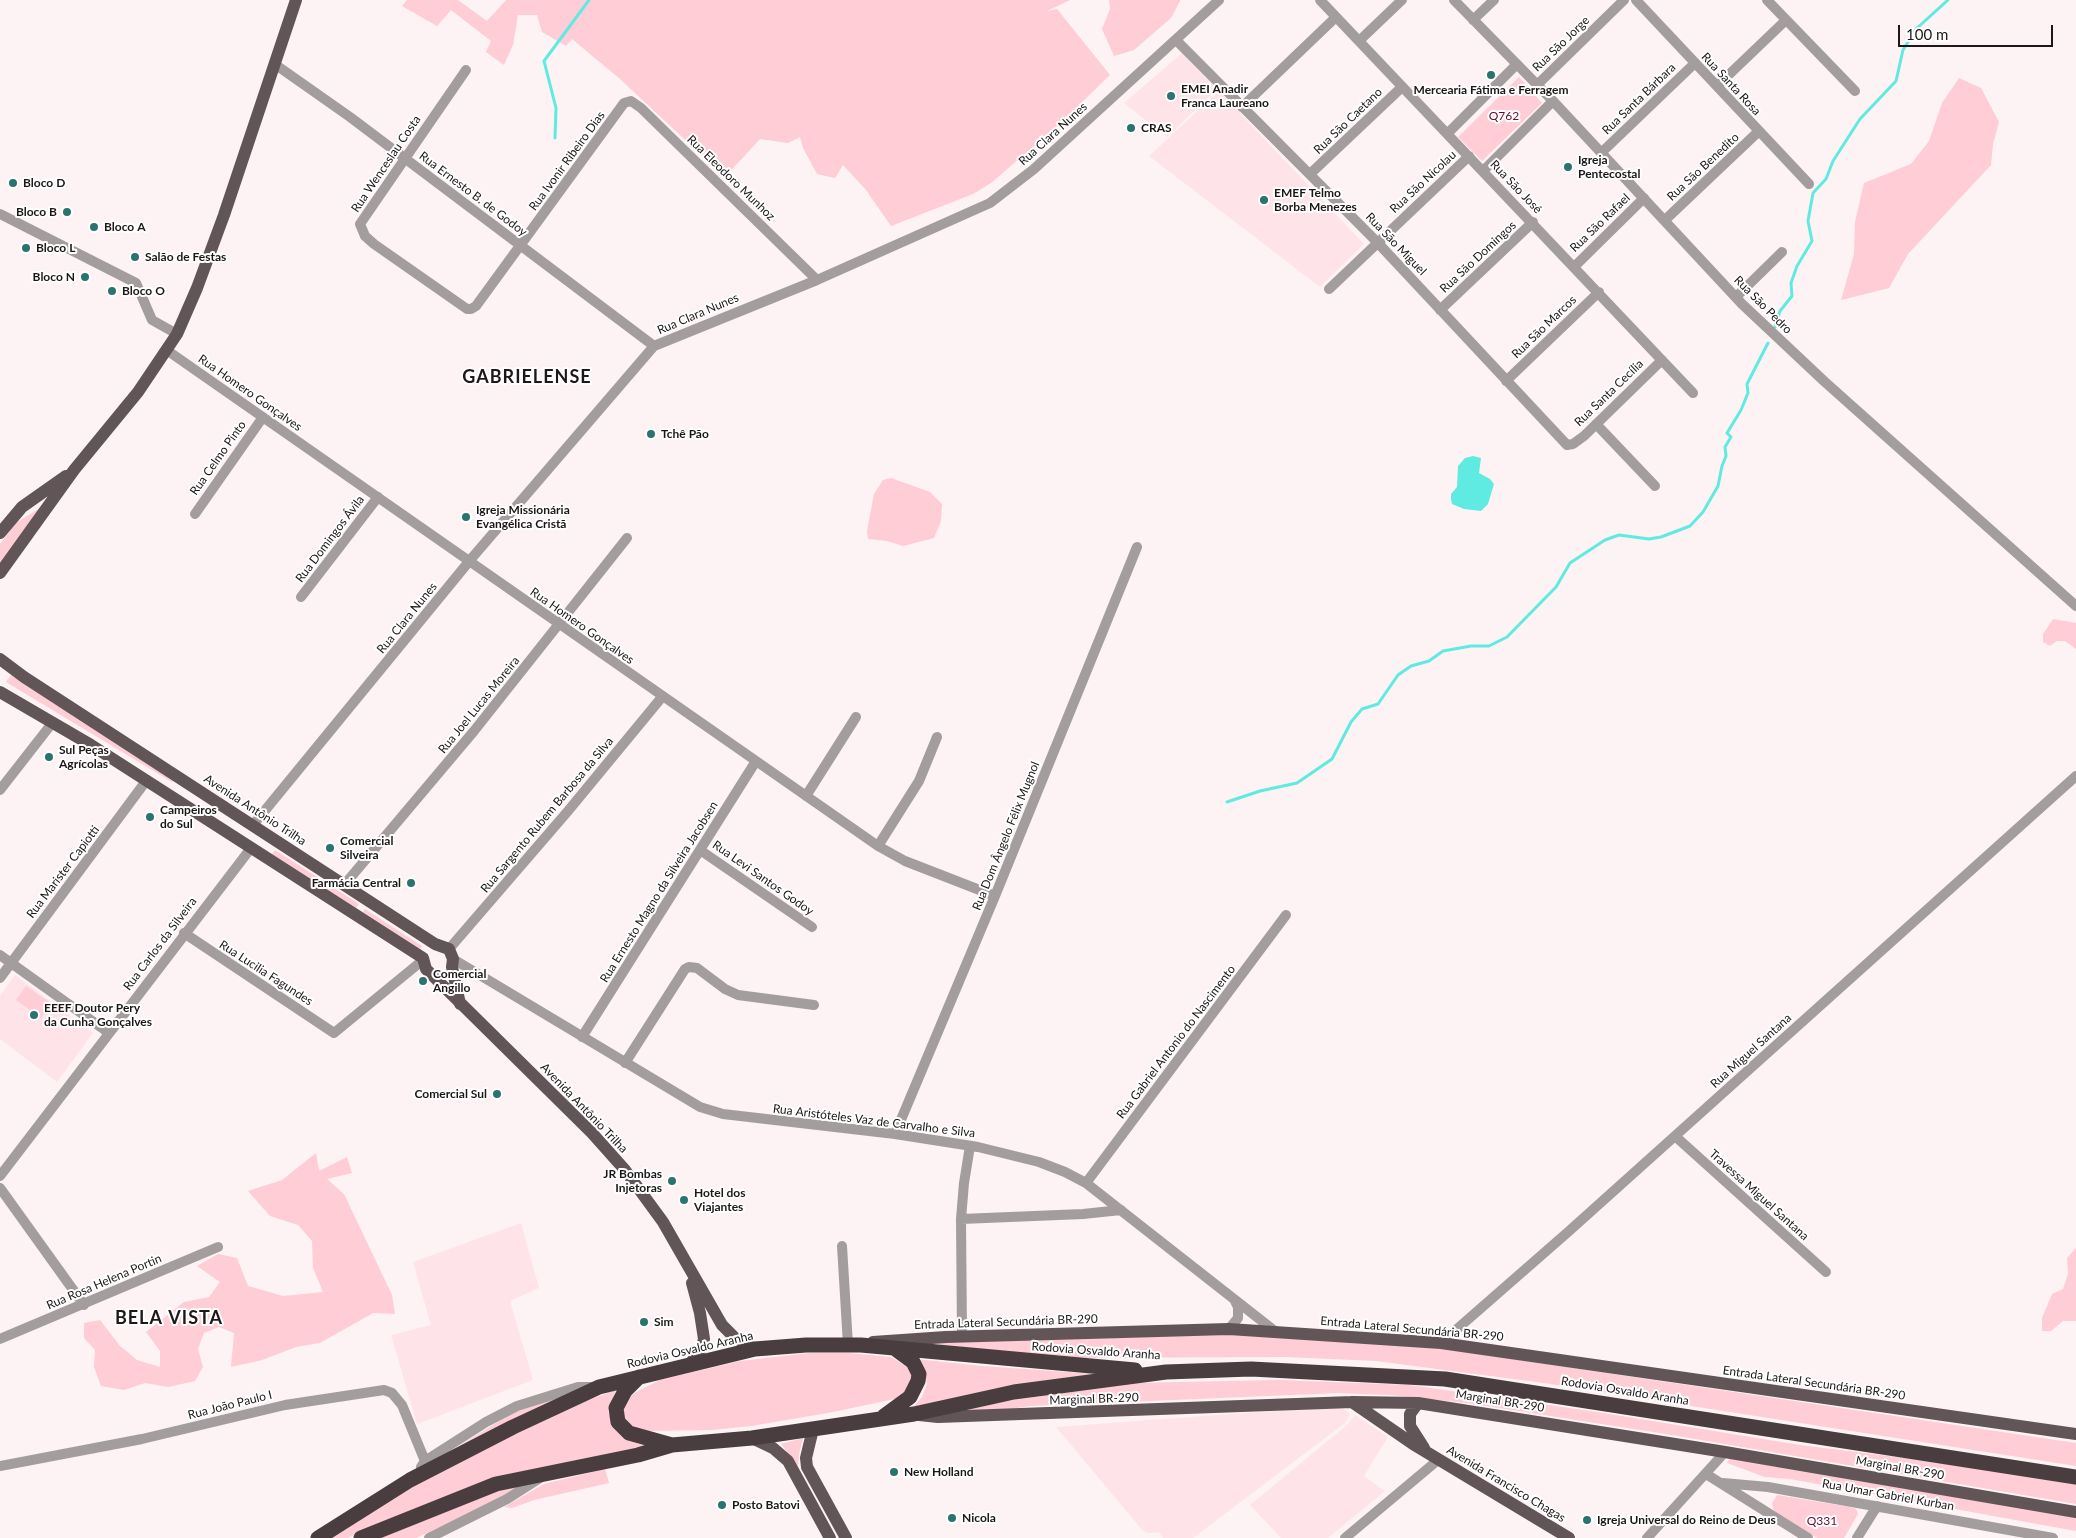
<!DOCTYPE html>
<meta charset="utf-8">
<style>
body{margin:0}
#map{position:relative;width:2076px;height:1538px;overflow:hidden;background:#fdf2f4;font-family:Lato,sans-serif}
canvas{display:block}
.scale{position:absolute;left:1898px;top:25px;width:155px;height:22px;box-sizing:border-box;border:2px solid #1d1718;border-top:0;padding-left:6px;font-size:15px;line-height:18px;white-space:nowrap;color:#1d1718;-webkit-text-stroke:4px #fff;paint-order:stroke}
</style>
<div id="map">
<canvas width="2076" height="1538"></canvas>
<div class="scale">100 m</div>
</div>
<script>
const ctx = document.querySelector('canvas').getContext('2d');
ctx.lineJoin = 'round';
function paint(path, color) { ctx.fillStyle = color; ctx.fill(path, 'evenodd'); }
const toPath = rows => new Path2D(rows.map(r => 'M' + r).join(''));
function strokePath(path, color, width, dash) { ctx.strokeStyle = color; ctx.lineWidth = width; ctx.lineCap = dash ? 'butt' : 'round'; ctx.setLineDash(dash || []); ctx.stroke(path); }
function write(font, color, halo, rows, align = 'center') {
  ctx.font = font + ' Lato,sans-serif'; ctx.lineWidth = 4; ctx.setLineDash([]); ctx.textBaseline = 'middle'; ctx.strokeStyle = halo; ctx.fillStyle = color; for (const [text, x, y, turn = 0] of rows) {
    ctx.save(); ctx.translate(x, y); ctx.rotate((+turn || 0) * Math.PI / 180); ctx.textAlign = isNaN(turn) ? turn : align; if (halo) ctx.strokeText(text, 0, 0); ctx.fillText(text, 0, 0); ctx.restore();
  }
}
paint(toPath([
 [1182,53,1217,89,1167,137,1124,103],
 [1219,91,1364,244,1320,287,1149,156],
 [15,975,93,1033,57,1082,0,1039,0,996],
 [521,1223,539,1288,510,1301,533,1380,417,1424,391,1335,431,1325,413,1262],
 [1340,1406,1350,1414,1345,1423,1193,1538,1163,1538,1159,1532,1149,1533,1143,1531,1056,1427],
 [1355,1415,1388,1437,1364,1476,1385,1491,1328,1538,1281,1538,1250,1505,1347,1425]
]), '#fee4e8');
paint(toPath([
 [407,0,458,0,487,21,506,0,1070,0,1047,11,1057,9,1110,75,1055,128,991,183,973,194,891,226,866,190,843,165,835,178,817,174,803,148,800,137,788,143,760,139,725,177,620,79,572,39,566,46,542,32,537,15,518,15,513,45,504,65,486,52,491,41,451,10,437,26,402,6],
 [1109,0,1180,0,1180,1,1171,18,1134,50,1114,56,1102,29,1110,9],
 [1519,77,1542,103,1482,161,1458,137],
 [1959,78,1981,88,1999,122,1993,144,1991,165,1908,254,1889,288,1841,300,1854,254,1855,222,1864,183,1911,164,1929,141,1942,103],
 [891,478,930,492,942,504,941,521,934,538,903,546,887,541,868,539,867,531,874,494,883,480],
 [43,506,0,564,0,544,16,523],
 [2053,619,2076,623,2076,649,2065,641,2057,641,2050,646,2043,642,2043,634],
 [11,675,173,781,172,782,6,682],
 [275,850,359,904,356,908,272,854],
 [365,909,422,946,420,949,363,912],
 [26,986,52,1004,41,1018,16,1000],
 [316,1153,319,1171,347,1157,352,1173,327,1179,344,1194,392,1295,395,1314,373,1313,320,1343,296,1347,262,1360,231,1367,234,1333,219,1327,204,1333,198,1349,203,1367,195,1381,168,1387,145,1383,124,1390,101,1386,94,1367,95,1350,84,1338,84,1323,100,1320,120,1346,137,1360,160,1367,160,1351,146,1332,184,1302,209,1297,220,1282,197,1266,218,1254,237,1258,248,1286,283,1296,323,1292,313,1268,312,1241,298,1225,270,1216,248,1191,282,1180],
 [2076,1248,2076,1321,2063,1321,2051,1331,2042,1331,2042,1318,2052,1294,2063,1289,2068,1274,2067,1258],
 [1268,1334,1425,1346,2076,1443,2076,1466,1544,1383,1376,1361,1286,1357,1064,1358,915,1342],
 [809,1353,848,1353,891,1357,910,1369,913,1381,905,1394,895,1399,828,1413,751,1426,712,1430,639,1431,624,1418,622,1411,626,1400,636,1392,660,1380,740,1361],
 [915,1359,982,1366,1097,1374,913,1407,922,1397,927,1384,924,1370],
 [1280,1380,1410,1385,1597,1412,1800,1445,1977,1467,2076,1484,2076,1504,1666,1434,1467,1403,1390,1395,1339,1393,1030,1406,985,1413,958,1410,980,1405,1130,1383],
 [616,1390,608,1411,614,1427,656,1446,391,1518,348,1538,323,1538,413,1485,566,1408],
 [574,1392,437,1460,515,1411],
 [803,1438,799,1454,798,1466,781,1444],
 [1730,1457,2076,1517,2076,1531,1790,1479,1765,1477,1727,1463],
 [605,1469,609,1483,534,1500,512,1508,504,1507,544,1484],
 [527,1482,491,1504,416,1538,373,1538,446,1507],
 [1777,1495,1850,1507,1856,1509,1858,1514,1844,1538,1817,1538,1774,1513,1772,1503]
]), '#fecdd6');
paint(toPath([
 [1473,456,1481,458,1479,473,1490,479,1494,484,1488,504,1481,511,1464,509,1452,504,1451,499,1451,494,1457,487,1458,466,1465,458]
]), '#5febe1');
strokePath(toPath([
 [555,138,556,108,544,61,589,0],
 [1775,327,1780,311,1792,296,1791,283,1797,266,1812,241,1808,221,1813,193,1826,179,1833,161,1860,119,1896,81,1903,50,1916,29,1948,0],
 [1227,802,1260,791,1297,783,1332,759,1351,722,1362,709,1378,704,1398,675,1411,666,1429,661,1443,651,1471,646,1489,646,1507,637,1556,587,1570,563,1605,540,1619,535,1649,539,1661,537,1690,526,1703,512,1718,486,1722,466,1726,456,1725,447,1731,437,1727,433,1741,410,1748,393,1747,384,1768,343]
]), '#5febe1', 3);
strokePath(toPath([
 [1320,0,1693,393],
 [1454,0,1553,101,1742,304,1825,382,2076,606],
 [1636,0,1809,184],
 [1767,0,1855,91],
 [1473,20,1494,0],
 [1176,40,1377,242,1567,445,1573,444,1584,436,1662,360],
 [1359,41,1402,0],
 [276,65,350,117,654,346],
 [466,70,360,224,365,236,374,244,467,309,471,309,476,306,624,103,631,101,641,108,817,280],
 [1537,85,1624,0],
 [1717,86,1786,20],
 [1242,107,1336,17],
 [1448,133,1517,64],
 [1601,153,1695,63],
 [1483,171,1553,101],
 [1310,174,1402,87],
 [0,214,136,283,152,320,177,334],
 [1665,220,1759,131],
 [1575,266,1644,198],
 [1329,289,1469,156],
 [1736,297,1782,252],
 [1440,310,1533,222],
 [168,351,878,846,905,861,995,896],
 [1506,381,1599,292],
 [1596,424,1655,486],
 [195,514,263,417],
 [301,597,378,497],
 [0,790,53,722],
 [806,796,856,717],
 [253,825,471,559,654,346,817,280,990,203,1034,169,1219,0],
 [878,846,919,781,937,737],
 [700,850,812,927],
 [345,884,474,731,627,538],
 [184,933,334,1033,423,960],
 [449,949,568,811,662,697],
 [0,955,109,1033],
 [453,959,700,1107,723,1114,895,1134,978,1147,1039,1162,1065,1172,1086,1183,1276,1332],
 [0,978,146,781],
 [582,1037,756,761],
 [625,1063,685,969,689,967,697,968,725,989,738,995,814,1005],
 [895,1134,995,896,1137,547],
 [1675,1136,1826,1272],
 [0,1176,251,848],
 [1086,1183,1286,915],
 [0,1188,84,1305],
 [961,1219,1083,1214,1121,1210],
 [842,1246,848,1345],
 [1229,1329,1238,1318,1238,1307,1234,1299],
 [962,1336,961,1219,964,1183,970,1146],
 [0,1339,218,1247],
 [1441,1343,1568,1232,2076,776],
 [0,1466,142,1439,285,1405,384,1390,392,1393,402,1405,425,1461],
 [421,1467,425,1461,486,1422,517,1406,578,1387,593,1387],
 [1706,1474,1808,1538],
 [1723,1483,1768,1487,2053,1538],
 [429,1538,507,1499,540,1478],
 [1345,1538,1438,1460],
 [1647,1538,1725,1452],
 [1857,1538,1877,1506]
]), '#a49d9e', 10);
strokePath(toPath([
 [0,533,22,507,66,476],
 [0,573,74,470,138,392,177,334,197,288,224,215,296,0],
 [0,659,24,677,435,944,449,949,453,959,452,967,460,1004],
 [0,692,91,745,423,958],
 [423,958,426,969,592,1133,625,1170,663,1222,722,1325,734,1337,755,1349],
 [873,1342,946,1337,1229,1329,1441,1343,2076,1434],
 [691,1363,702,1347,704,1339,700,1313,692,1283],
 [1352,1402,1413,1444,1569,1538],
 [1418,1403,1410,1414,1410,1426,1424,1448],
 [919,1415,938,1417,1352,1402,1418,1403,1725,1452,2076,1512],
 [813,1429,806,1458,807,1467,846,1538],
 [752,1438,773,1448,788,1461,830,1538]
]), '#625558', 12);
strokePath(toPath([
 [639,1377,625,1391,616,1408,618,1422,629,1433,672,1445],
 [884,1416,910,1397,918,1381,919,1374,913,1362,894,1348],
 [318,1538,410,1480,513,1427,599,1387,755,1349,806,1345,861,1345,1135,1370],
 [361,1538,496,1484,638,1455,672,1445,752,1438,914,1414,1014,1392,1166,1372,1251,1369,1445,1379,2076,1477]
]), '#4a3d3f', 15);
for (const [x, y, r, color] of [
 [1491,75,5,"#2a736e"],
 [1171,96,5,"#2a736e"],
 [1131,128,5,"#2a736e"],
 [1568,167,5,"#2a736e"],
 [13,183,5,"#2a736e"],
 [1264,200,5,"#2a736e"],
 [67,212,5,"#2a736e"],
 [94,227,5,"#2a736e"],
 [26,248,5,"#2a736e"],
 [135,257,5,"#2a736e"],
 [85,277,5,"#2a736e"],
 [112,291,5,"#2a736e"],
 [651,434,5,"#2a736e"],
 [466,517,5,"#2a736e"],
 [49,757,5,"#2a736e"],
 [150,817,5,"#2a736e"],
 [330,848,5,"#2a736e"],
 [411,883,5,"#2a736e"],
 [423,981,5,"#2a736e"],
 [34,1015,5,"#2a736e"],
 [497,1094,5,"#2a736e"],
 [672,1181,5,"#2a736e"],
 [684,1200,5,"#2a736e"],
 [644,1322,5,"#2a736e"],
 [894,1472,5,"#2a736e"],
 [722,1505,5,"#2a736e"],
 [952,1518,5,"#2a736e"],
 [1587,1520,5,"#2a736e"]
]) { const dot = new Path2D(); dot.arc(x, y, r, 0, 2 * Math.PI); ctx.fillStyle = color; ctx.fill(dot); strokePath(dot, '#fff', 2); }
write('12px', '#1d1718', '#fff', [
 ["Rua São Jorge",1561,44,-44],
 ["Rua Santa Rosa",1731,84,47],
 ["Rua Santa Bárbara",1639,99,-44],
 ["Rua São Caetano",1348,121,-44],
 ["Rua Clara Nunes",1053,134,-42],
 ["Rua Ivonir Ribeiro Dias",567,161,-54],
 ["Rua Wenceslau Costa",386,164,-56],
 ["Rua São Benedito",1703,167,-43],
 ["Rua Eleodoro Munhoz",731,178,44],
 ["Rua São Nicolau",1423,182,-43],
 ["Rua São José",1516,187,46],
 ["Rua Ernesto B. de Godoy",473,194,37],
 ["Rua São Rafael",1600,223,-44],
 ["Rua São Miguel",1396,244,46],
 ["Rua São Domingos",1478,257,-43],
 ["Rua São Pedro",1763,305,45],
 ["Rua Clara Nunes",698,314,-23],
 ["Rua São Marcos",1544,327,-44],
 ["Rua Homero Gonçalves",250,393,35],
 ["Rua Santa Cecília",1609,393,-44],
 ["Rua Celmo Pinto",218,458,-55],
 ["Rua Domingos Ávila",330,539,-53],
 ["Rua Clara Nunes",407,618,-51],
 ["Rua Homero Gonçalves",582,626,35],
 ["Rua Joel Lucas Moreira",479,705,-51],
 ["Avenida Antônio Trilha",255,810,33],
 ["Rua Sargento Rubem Barbosa da Silva",547,815,-50],
 ["Rua Dom Ângelo Félix Mugnol",1006,836,-68],
 ["Rua Marister Capiotti",63,872,-53],
 ["Rua Levi Santos Godoy",763,878,35],
 ["Rua Ernesto Magno da Silveira Jacobsen",659,892,-58],
 ["Rua Carlos da Silveira",160,944,-53],
 ["Rua Lucilia Fagundes",266,973,33],
 ["Rua Gabriel Antonio do Nascimento",1176,1042,-53],
 ["Rua Miguel Santana",1751,1051,-42],
 ["Avenida Antônio Trilha",584,1108,46],
 ["Rua Aristóteles Vaz de Carvalho e Silva",874,1121,7],
 ["Travessa Miguel Santana",1759,1195,42],
 ["Rua Rosa Helena Portin",104,1282,-23],
 ["Entrada Lateral Secundária BR-290",1006,1322,-2],
 ["Entrada Lateral Secundária BR-290",1412,1329,5],
 ["Rodovia Osvaldo Aranha",690,1350,-13],
 ["Rodovia Osvaldo Aranha",1096,1351,4],
 ["Entrada Lateral Secundária BR-290",1814,1383,8],
 ["Rodovia Osvaldo Aranha",1625,1391,9],
 ["Marginal BR-290",1094,1399,-2],
 ["Marginal BR-290",1500,1401,9],
 ["Rua João Paulo I",230,1405,-14],
 ["Marginal BR-290",1900,1468,10],
 ["Avenida Francisco Chagas",1506,1484,31],
 ["Rua Umar Gabriel Kurban",1888,1495,10]
]);
write('bold 12px', '#1d1718', '#fff', [
 ["EMEI Anadir",1181,89],
 ["Franca Laureano",1181,103],
 ["Mercearia Fátima e Ferragem",1491,90,"center"],
 ["CRAS",1141,128],
 ["Igreja",1578,160],
 ["Pentecostal",1578,174],
 ["Bloco D",23,183],
 ["EMEF Telmo",1274,193],
 ["Borba Menezes",1274,207],
 ["Bloco B",57,212,"right"],
 ["Bloco A",104,227],
 ["Bloco L",36,248],
 ["Salão de Festas",145,257],
 ["Bloco N",75,277,"right"],
 ["Bloco O",122,291],
 ["Tchê Pão",661,434],
 ["Igreja Missionária",476,510],
 ["Evangélica Cristã",476,524],
 ["Sul Peças",59,750],
 ["Agrícolas",59,764],
 ["Campeiros",160,810],
 ["do Sul",160,824],
 ["Comercial",340,841],
 ["Silveira",340,855],
 ["Farmácia Central",401,883,"right"],
 ["Comercial",433,974],
 ["Angillo",433,988],
 ["EEEF Doutor Pery",44,1008],
 ["da Cunha Gonçalves",44,1022],
 ["Comercial Sul",487,1094,"right"],
 ["JR Bombas",662,1174,"right"],
 ["Injetoras",662,1188,"right"],
 ["Hotel dos",694,1193],
 ["Viajantes",694,1207],
 ["Sim",654,1322],
 ["New Holland",904,1472],
 ["Posto Batovi",732,1505],
 ["Nicola",962,1518],
 ["Igreja Universal do Reino de Deus",1597,1520]
], 'left');
write('12px', '#630b2b', '#fff', [
 ["Q762",1504,116],
 ["Q331",1822,1521]
]);
ctx.letterSpacing = '1px';
write('bold 18px', '#1d1718', '#fff', [
 ["GABRIELENSE",527,377],
 ["BELA VISTA",169,1318]
]);
ctx.letterSpacing = '0px';
</script>
